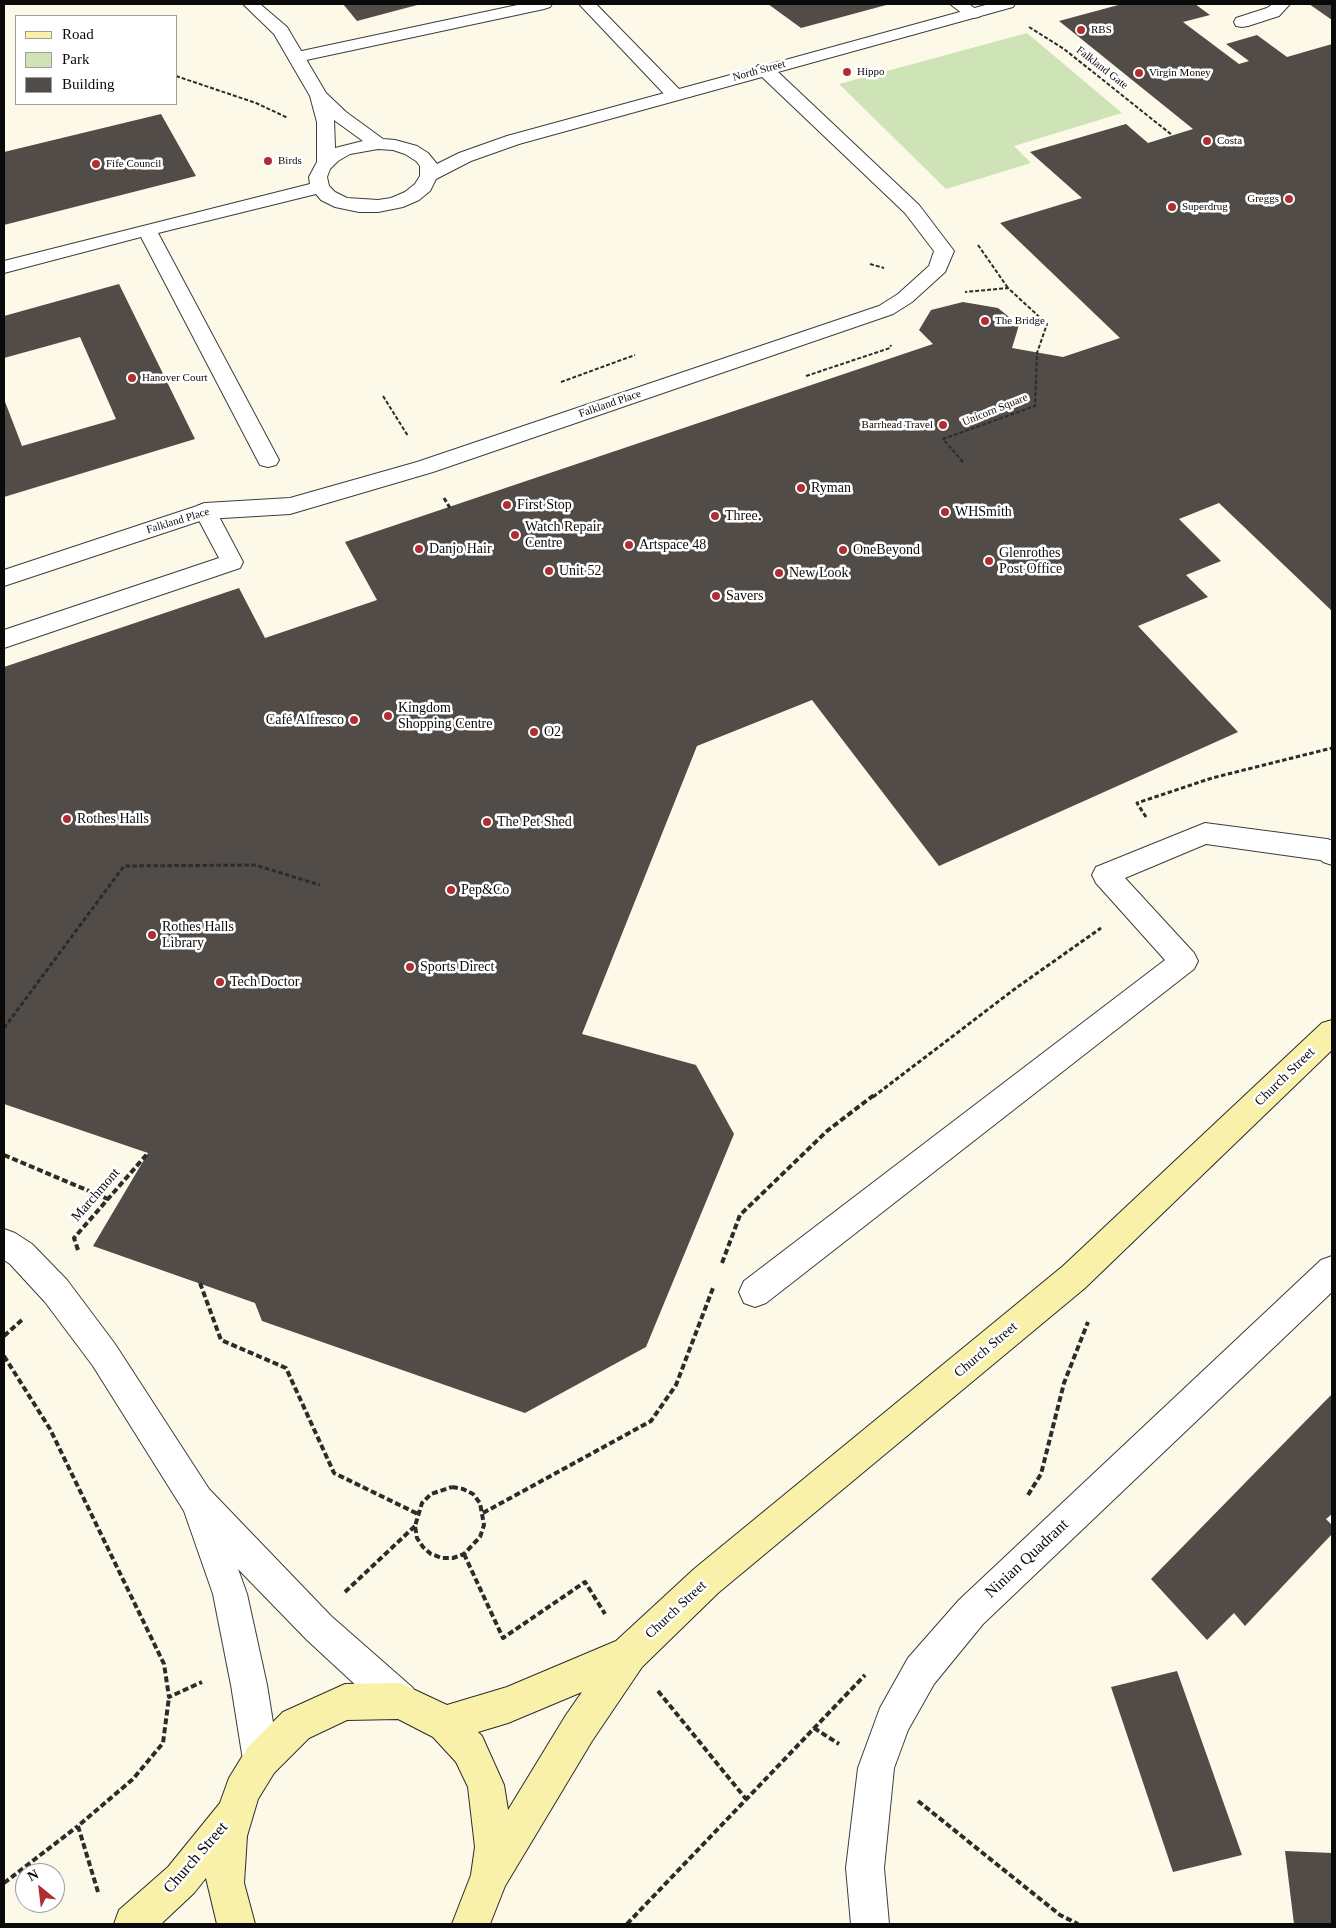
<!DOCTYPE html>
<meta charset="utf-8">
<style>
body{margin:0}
#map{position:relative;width:1336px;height:1928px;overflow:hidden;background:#fdf9e9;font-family:"Times New Roman",serif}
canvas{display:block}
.frame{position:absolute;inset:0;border:5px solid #0a0a0a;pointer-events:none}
.legend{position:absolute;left:15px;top:15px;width:162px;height:90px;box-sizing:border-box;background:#fff;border:1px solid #9d9d9d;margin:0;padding:6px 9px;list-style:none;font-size:15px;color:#0a0a0a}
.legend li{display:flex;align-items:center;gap:10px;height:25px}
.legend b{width:25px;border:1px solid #9d9d9d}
.north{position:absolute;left:15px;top:1863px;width:50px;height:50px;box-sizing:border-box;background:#fff;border:1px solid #9d9d9d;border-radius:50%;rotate:331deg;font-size:14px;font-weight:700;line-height:20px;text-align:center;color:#0a0a0a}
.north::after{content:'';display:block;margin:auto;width:18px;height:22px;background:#af2e34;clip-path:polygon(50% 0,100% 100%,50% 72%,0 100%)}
</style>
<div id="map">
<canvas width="1336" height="1928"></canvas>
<div class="frame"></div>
<ul class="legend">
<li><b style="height:6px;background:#f9f0a9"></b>Road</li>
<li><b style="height:14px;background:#cee4b6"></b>Park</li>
<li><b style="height:14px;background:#524c48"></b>Building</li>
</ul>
<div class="north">N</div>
</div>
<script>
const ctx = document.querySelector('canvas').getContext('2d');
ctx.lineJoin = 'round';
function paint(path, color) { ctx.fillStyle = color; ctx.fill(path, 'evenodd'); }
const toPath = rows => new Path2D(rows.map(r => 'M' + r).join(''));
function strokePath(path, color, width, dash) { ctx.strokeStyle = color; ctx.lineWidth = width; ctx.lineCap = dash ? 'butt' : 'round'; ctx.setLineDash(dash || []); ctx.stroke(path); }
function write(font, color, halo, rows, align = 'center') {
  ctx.font = font + ' "Times New Roman",serif'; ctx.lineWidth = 5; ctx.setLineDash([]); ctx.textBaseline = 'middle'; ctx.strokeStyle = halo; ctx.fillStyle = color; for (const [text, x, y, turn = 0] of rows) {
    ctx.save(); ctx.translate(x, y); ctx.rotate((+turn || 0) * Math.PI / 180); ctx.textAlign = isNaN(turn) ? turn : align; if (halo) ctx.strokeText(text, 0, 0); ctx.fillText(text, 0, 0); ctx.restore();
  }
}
paint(toPath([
 [1027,33,1122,113,1014,146,1031,163,946,189,839,84]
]), '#cee4b6');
paint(toPath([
 [343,4,421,4,357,21],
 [768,4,890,4,801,28],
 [1122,4,1195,4,1210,15,1183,22,1239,64,1249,61,1226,44,1257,35,1287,57,1332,44,1332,611,1219,503,1179,519,1221,561,1186,575,1208,597,1138,626,1238,732,939,866,812,700,697,746,582,1034,696,1065,734,1134,646,1347,525,1413,262,1321,255,1303,93,1246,148,1153,4,1104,4,667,239,588,265,638,377,600,345,542,933,344,919,330,931,310,963,302,998,308,1019,325,1012,348,1063,357,1120,338,1000,223,1082,198,1030,152,1126,124,1148,143,1193,129,1059,21],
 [1309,4,1332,4,1332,20],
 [161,114,196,176,4,225,4,152],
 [119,284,195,439,4,497,4,399,22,446,116,419,80,337,4,358,4,316],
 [1332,1394,1332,1514,1326,1519,1332,1525,1332,1534,1245,1626,1234,1613,1207,1640,1151,1579],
 [1177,1671,1242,1855,1173,1872,1111,1687],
 [1285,1851,1332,1853,1332,1924,1294,1924]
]), '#524c48');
const lane = toPath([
 [522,4,552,4,550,7,544,9,297,62,291,61,288,57,291,53,297,52,522,4],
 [579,4,596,4,680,90,683,94,680,98,674,99,668,98,579,4],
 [950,4,969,4,981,13,979,17,973,18,967,17,950,4],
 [1273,4,1290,4,1279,16,1248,26,1242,27,1236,26,1234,22,1236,18,1267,8,1273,4],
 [205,503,213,506,216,511,243,562,240,568,4,648,4,630,219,558,194,511,197,506,205,503],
 [1205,823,1327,839,1332,841,1332,859,1327,861,1206,844,1125,878,1194,953,1198,961,1194,969,766,1303,755,1307,744,1303,739,1292,744,1281,1165,960,1096,883,1092,875,1096,867,1205,823]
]);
const street = toPath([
 [243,4,260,4,287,27,326,93,346,112,383,139,395,140,417,146,428,153,437,164,459,153,507,136,756,68,758,65,767,65,989,4,1015,4,1013,7,778,72,919,205,954,251,945,272,912,302,893,314,433,472,290,514,206,519,4,586,4,570,197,506,205,503,290,498,417,462,879,306,898,294,929,266,934,251,905,213,762,77,519,144,471,161,436,179,430,191,419,200,403,207,378,212,359,212,335,207,321,200,316,194,158,233,279,460,276,465,268,467,260,465,141,237,4,273,4,261,310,184,309,177,317,162,317,122,310,96,274,34,243,4],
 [334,120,363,141,335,148,334,120],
 [378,149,393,150,405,154,416,161,420,166,420,176,415,184,405,192,391,198,378,200,347,198,335,192,329,186,327,177,330,169,338,161,350,154,378,149],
 [1327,839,1332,841,1332,865,1323,862,1318,857,1314,850,1318,843,1327,839],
 [4,1229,15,1233,32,1244,67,1280,115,1344,209,1489,331,1616,413,1688,418,1701,413,1714,400,1719,387,1714,307,1640,238,1569,247,1594,267,1685,279,1760,274,1773,261,1778,248,1773,243,1760,231,1685,213,1594,184,1511,93,1366,45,1302,10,1264,4,1260,4,1229],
 [1332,1256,1332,1292,983,1624,934,1684,908,1730,894,1768,884,1868,889,1924,851,1924,846,1868,858,1768,880,1708,908,1658,959,1600,1321,1260,1332,1256]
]);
const secondary = toPath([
 [1332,1020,1332,1050,1085,1288,718,1593,642,1667,592,1741,505,1886,490,1924,452,1924,471,1875,475,1847,468,1787,456,1762,433,1737,398,1719,347,1720,309,1738,274,1773,258,1799,247,1836,244,1883,255,1924,217,1924,206,1878,194,1893,161,1924,114,1924,119,1910,168,1867,220,1803,229,1778,248,1747,283,1712,345,1684,400,1683,447,1705,507,1687,616,1641,694,1569,1063,1266,1322,1023,1332,1020],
 [582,1692,566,1715,508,1810,504,1785,482,1736,478,1732,508,1723,582,1692]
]);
strokePath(lane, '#3d3d3d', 2);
strokePath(street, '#3d3d3d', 2);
strokePath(secondary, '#2c2c2c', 2);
strokePath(toPath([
 [1029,27,1064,49,1172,135],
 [176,76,256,103,288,118],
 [978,245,1008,288],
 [870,264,884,268],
 [806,376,890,348,891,345],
 [561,382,635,355],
 [383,396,408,436],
 [963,462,943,439,1035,406,1037,353,1047,324,1008,288,965,292]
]), '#2c2c2c', 2, [4, 2]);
strokePath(toPath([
 [444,498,450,508],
 [1146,817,1137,803,1212,778,1332,748],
 [4,1028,124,866,255,865,320,885],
 [873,1097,1016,988,1101,928]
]), '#2c2c2c', 3, [4.5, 2.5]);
strokePath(toPath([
 [4,1155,108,1199],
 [78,1250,74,1238,148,1153],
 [722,1263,740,1215,827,1131,874,1095],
 [200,1283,221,1340,286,1368,334,1473,418,1514],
 [4,1336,24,1318],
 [4,1356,50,1429,164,1664,169,1697,202,1682],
 [452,1487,463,1489,473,1494,480,1503,484,1525,480,1537,464,1554,453,1558,442,1558,431,1554,423,1547,417,1538,415,1526,422,1503,431,1494,452,1487],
 [1028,1495,1041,1474,1064,1383,1088,1322],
 [483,1513,651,1421,676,1385,713,1288],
 [464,1554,503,1638,585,1582,605,1614],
 [345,1592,415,1526],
 [658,1691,746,1799],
 [814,1728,839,1744],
 [918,1801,1060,1915,1078,1924],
 [4,1883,78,1826],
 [98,1892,78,1826,133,1779,163,1743,169,1697],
 [627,1924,865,1675]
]), '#2c2c2c', 4, [6, 3]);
paint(lane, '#fff');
paint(street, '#fff');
paint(secondary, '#f9f0a9');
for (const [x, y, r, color] of [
 [1081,30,5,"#af2e34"],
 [847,72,5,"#af2e34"],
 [1139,73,5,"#af2e34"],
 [1207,141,5,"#af2e34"],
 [268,161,5,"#af2e34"],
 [96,164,5,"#af2e34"],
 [1289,199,5,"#af2e34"],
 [1172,207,5,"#af2e34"],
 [985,321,5,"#af2e34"],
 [132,378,5,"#af2e34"],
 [943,425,5,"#af2e34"],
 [801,488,5,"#af2e34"],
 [507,505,5,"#af2e34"],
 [945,512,5,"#af2e34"],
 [715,516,5,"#af2e34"],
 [515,535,5,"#af2e34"],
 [629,545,5,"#af2e34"],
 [419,549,5,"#af2e34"],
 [843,550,5,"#af2e34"],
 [989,561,5,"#af2e34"],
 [549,571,5,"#af2e34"],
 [779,573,5,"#af2e34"],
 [716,596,5,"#af2e34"],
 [388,716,5,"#af2e34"],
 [354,720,5,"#af2e34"],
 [534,732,5,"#af2e34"],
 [67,819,5,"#af2e34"],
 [487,822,5,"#af2e34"],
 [451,890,5,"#af2e34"],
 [152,935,5,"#af2e34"],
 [410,967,5,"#af2e34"],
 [220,982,5,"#af2e34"]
]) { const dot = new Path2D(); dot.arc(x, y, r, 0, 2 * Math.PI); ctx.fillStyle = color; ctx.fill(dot); strokePath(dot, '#fff', 2); }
write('11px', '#0a0a0a', '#fff', [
 ["RBS",1091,30],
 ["Hippo",857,72],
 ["Virgin Money",1149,73],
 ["Costa",1217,141],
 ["Birds",278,161],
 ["Fife Council",106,164],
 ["Greggs",1279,199,"right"],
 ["Superdrug",1182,207],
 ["The Bridge",995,321],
 ["Hanover Court",142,378],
 ["Barrhead Travel",933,425,"right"]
], 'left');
write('11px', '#0a0a0a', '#fff', [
 ["Falkland Gate",1102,68,38],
 ["North Street",759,71,-15],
 ["Falkland Place",610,404,-19],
 ["Unicorn Square",995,410,-22],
 ["Falkland Place",178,521,-17]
]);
write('14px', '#0a0a0a', '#fff', [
 ["Ryman",811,488],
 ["First Stop",517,505],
 ["WHSmith",955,512],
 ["Three.",725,516],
 ["Watch Repair",525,527],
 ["Centre",525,543],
 ["Artspace 48",639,545],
 ["Danjo Hair",429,549],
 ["OneBeyond",853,550],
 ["Glenrothes",999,553],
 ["Post Office",999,569],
 ["Unit 52",559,571],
 ["New Look",789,573],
 ["Savers",726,596],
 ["Kingdom",398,708],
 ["Shopping Centre",398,724],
 ["Café Alfresco",344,720,"right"],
 ["O2",544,732],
 ["Rothes Halls",77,819],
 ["The Pet Shed",497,822],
 ["Pep&Co",461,890],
 ["Rothes Halls",162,927],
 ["Library",162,943],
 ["Sports Direct",420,967],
 ["Tech Doctor",230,982]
], 'left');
write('14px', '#0a0a0a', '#fff', [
 ["Church Street",1285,1077,-44],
 ["Marchmont",96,1195,-49],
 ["Church Street",986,1350,-40],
 ["Church Street",676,1610,-43]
]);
write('16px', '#0a0a0a', '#fff', [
 ["Ninian Quadrant",1027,1559,-43],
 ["Church Street",196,1858,-49]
]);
</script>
